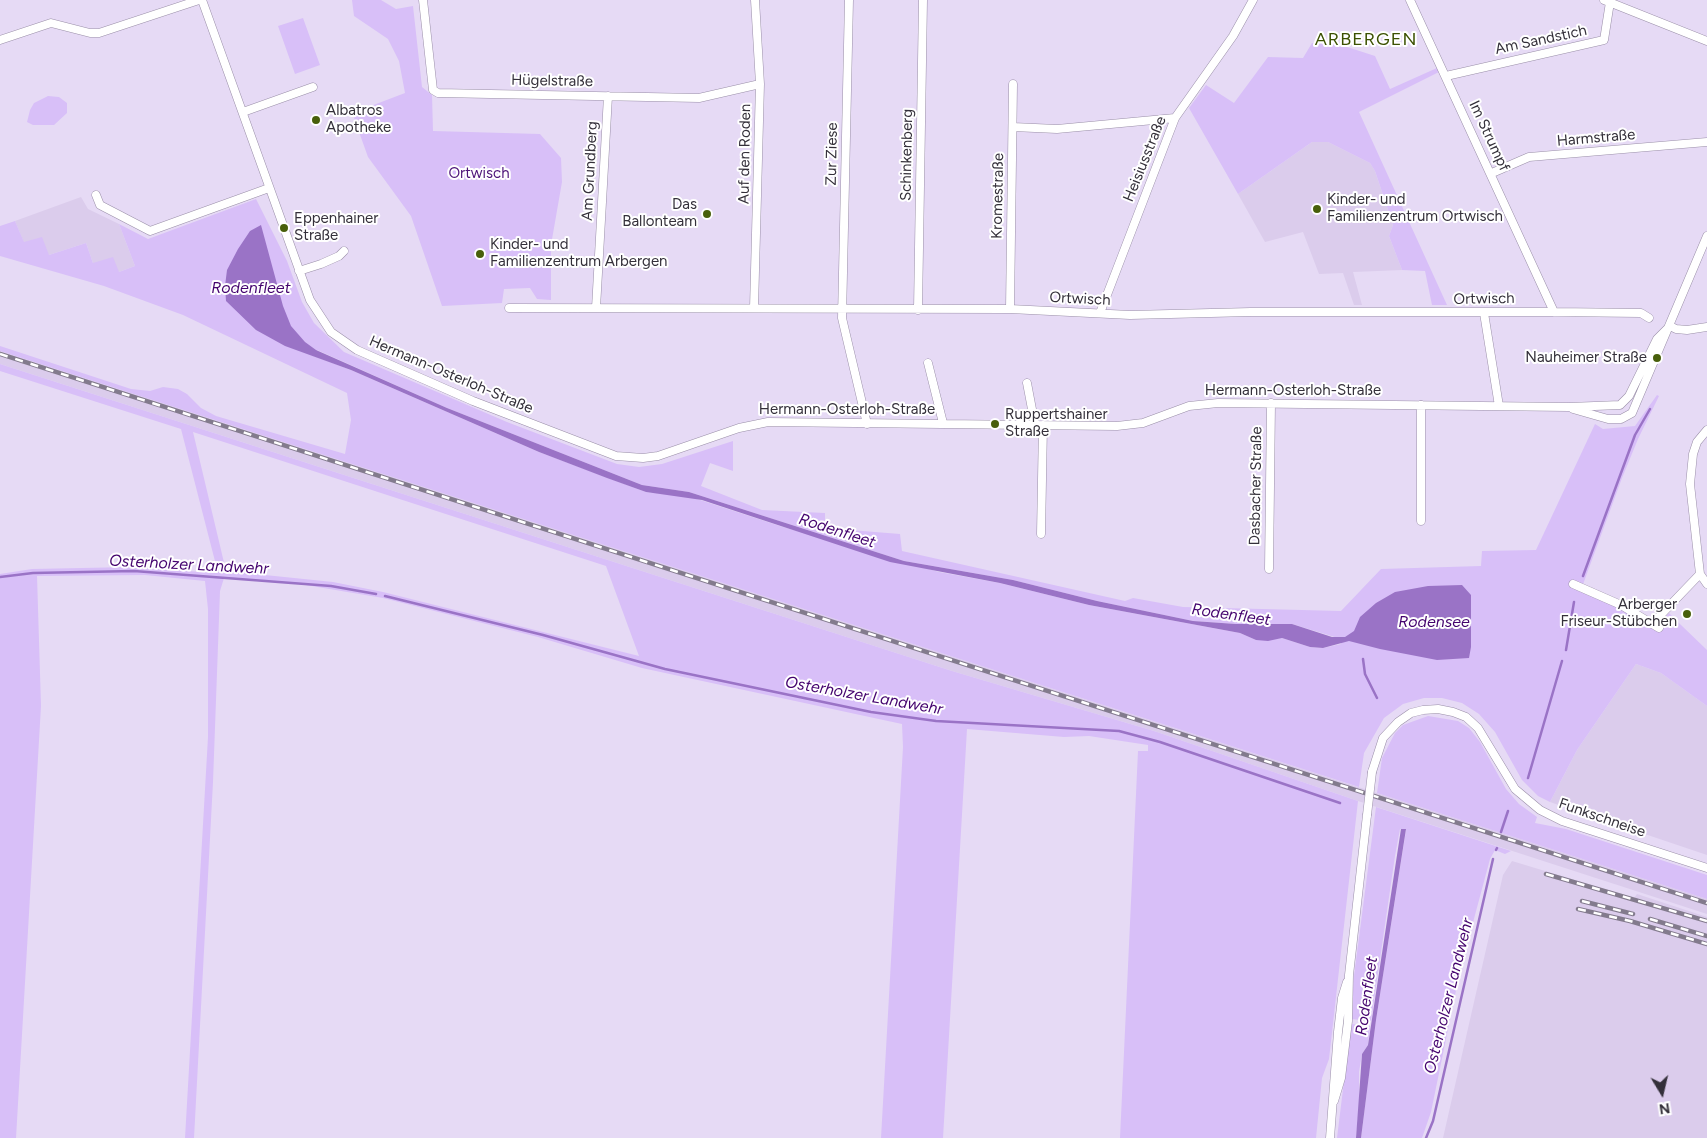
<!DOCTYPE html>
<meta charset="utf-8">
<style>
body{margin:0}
#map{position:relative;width:1707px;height:1138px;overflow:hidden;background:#e6daf5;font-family:Figtree,sans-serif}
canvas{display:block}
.north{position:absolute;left:1637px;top:1068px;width:50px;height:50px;-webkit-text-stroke:4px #fff;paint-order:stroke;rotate:171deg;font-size:14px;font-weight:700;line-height:20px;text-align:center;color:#34303a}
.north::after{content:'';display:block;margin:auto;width:18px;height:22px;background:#34303a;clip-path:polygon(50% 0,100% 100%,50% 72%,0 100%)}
</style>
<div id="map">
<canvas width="1707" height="1138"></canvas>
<div class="north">N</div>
</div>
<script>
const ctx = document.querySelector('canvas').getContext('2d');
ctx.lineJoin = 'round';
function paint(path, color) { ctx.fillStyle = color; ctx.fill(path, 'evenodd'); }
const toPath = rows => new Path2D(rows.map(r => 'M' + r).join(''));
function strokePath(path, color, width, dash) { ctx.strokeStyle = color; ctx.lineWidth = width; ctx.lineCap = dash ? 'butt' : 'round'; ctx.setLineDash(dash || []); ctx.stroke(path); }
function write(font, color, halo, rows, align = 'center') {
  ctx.font = font + ' Figtree,sans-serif'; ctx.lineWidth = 4; ctx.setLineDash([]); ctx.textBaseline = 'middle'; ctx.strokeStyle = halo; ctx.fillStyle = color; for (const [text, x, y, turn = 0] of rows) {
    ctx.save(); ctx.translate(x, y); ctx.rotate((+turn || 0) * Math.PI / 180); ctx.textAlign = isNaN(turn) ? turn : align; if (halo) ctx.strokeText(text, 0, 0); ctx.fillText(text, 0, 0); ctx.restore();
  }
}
paint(toPath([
 [1312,142,1328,142,1370,163,1375,171,1393,225,1389,236,1402,270,1353,272,1362,305,1354,305,1343,273,1319,274,1303,232,1265,242,1238,194],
 [81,197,88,209,119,224,135,266,119,272,93,263,86,243,49,255,24,243,15,221],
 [0,351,1707,899,1707,914,1358,801,1154,731,952,671,0,364],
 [1636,664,1661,673,1707,706,1707,855,1550,802,1577,750],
 [1512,861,1634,898,1637,894,1707,917,1707,1138,1443,1138,1503,875]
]), '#dbccec');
paint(toPath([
 [352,0,381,0,396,9,413,6,422,87,432,95,433,131,540,134,561,158,562,182,551,245,551,300,537,299,530,288,504,289,502,303,442,306,411,216,368,157,354,118,363,109,405,93,399,61,388,39,354,16],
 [303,18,320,65,295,74,278,26],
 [1312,43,1344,46,1375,56,1390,89,1437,68,1439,72,1359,112,1447,305,1432,305,1425,271,1402,270,1389,236,1393,225,1375,171,1370,163,1328,142,1312,142,1238,194,1189,108,1206,85,1234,103,1268,57,1303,58],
 [48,96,59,97,67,103,67,113,54,125,33,125,27,122,30,110,34,103],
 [256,199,287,261,302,302,314,323,344,352,507,422,617,464,639,467,662,464,733,441,733,471,710,463,701,486,762,510,825,513,825,528,900,534,902,551,1125,601,1133,598,1183,607,1341,611,1381,569,1481,566,1482,551,1536,550,1595,424,1603,429,1635,426,1657,395,1659,396,1638,439,1622,478,1582,587,1657,625,1669,613,1681,625,1707,650,1707,706,1661,673,1636,664,1577,750,1550,802,1538,796,1522,780,1495,732,1479,714,1462,703,1442,698,1424,698,1403,704,1384,718,1364,753,1359,787,0,351,0,346,131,389,150,391,163,387,178,389,187,394,201,408,216,416,345,454,351,420,347,393,183,315,104,286,0,256,0,226,15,221,24,242,42,237,49,255,86,243,93,263,113,257,119,272,135,266,119,224,148,239],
 [317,350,447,408,642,485,689,492,904,561,1013,580,1097,601,1193,621,1236,624,1292,624,1338,638,1341,644,1323,648,1310,647,1282,638,1256,640,1240,633,1089,605,1000,583,939,572,780,526,688,496,646,492,539,452,351,370,314,356],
 [0,364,952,671,1154,731,1358,801,1329,1059,1322,1078,1316,1138,1120,1138,1138,751,1148,751,1148,745,1089,736,1064,737,967,729,943,1138,881,1138,903,747,902,724,642,668,538,637,383,598,294,583,224,578,220,591,213,782,194,1138,185,1138,208,737,208,609,205,581,145,575,37,576,41,706,16,1138,0,1138,0,574,32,569,131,567,215,573,217,569,181,429,0,371],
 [193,432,606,566,639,656,383,592,333,582,226,571],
 [1428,716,1458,721,1469,728,1480,742,1506,789,1519,804,1537,817,1535,823,1566,829,1707,875,1707,899,1377,793,1382,758,1395,733,1403,725],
 [1376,807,1511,851,1505,854,1495,850,1490,859,1460,971,1431,1112,1422,1138,1361,1138,1376,1020,1406,830,1400,829,1395,856,1371,1021,1351,1019,1354,976],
 [1351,1024,1370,1026,1368,1045,1362,1054,1359,1072,1359,1107,1356,1138,1337,1138]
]), '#d8bff8');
paint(toPath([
 [261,225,283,306,291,326,305,342,316,350,447,408,642,485,689,492,904,561,1013,580,1097,601,1193,621,1236,624,1292,624,1332,637,1345,637,1354,631,1360,617,1376,603,1395,592,1428,586,1462,585,1471,595,1471,647,1469,658,1437,660,1380,649,1349,641,1323,648,1310,647,1282,638,1268,641,1256,640,1240,633,1089,605,1000,583,890,562,702,500,646,492,607,478,539,452,351,370,285,346,256,330,226,301,225,286,227,270,238,249,250,231],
 [1401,829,1406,829,1376,1020,1361,1138,1356,1138,1362,1054,1368,1045]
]), '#9a73c6');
strokePath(toPath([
 [1583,576,1635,435,1650,409],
 [0,577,33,573,134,571,331,586,376,594],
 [385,596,543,635,665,669,871,712,936,721,1119,731,1160,742,1340,803],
 [1566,650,1574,602],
 [1363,659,1365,674,1377,698],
 [1528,778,1562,661],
 [1501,832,1508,811],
 [1496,850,1497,848],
 [1426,1138,1433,1121,1493,859]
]), '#9a73c6', 2.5);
const minor = toPath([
 [202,0,310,300,331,332,357,350,473,401,616,456,643,458,658,456,739,428,768,422,1117,426,1143,423,1189,406,1218,403,1569,407,1620,405,1629,396,1657,339,1670,326],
 [423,0,433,90,438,93,699,98,760,84],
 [849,0,842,318,867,424],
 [1410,0,1554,312],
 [1604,0,1707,41],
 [0,40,51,23,90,33,99,33,199,0],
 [1446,76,1604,40,1610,2],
 [243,112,313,87],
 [1013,127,1057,129,1175,118],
 [1492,173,1529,157,1707,142],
 [96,195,100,205,150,231,269,188],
 [299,271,321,264,339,256,344,251],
 [509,308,1010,309,1130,315,1251,312,1554,312,1641,313,1649,318],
 [596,308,608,96],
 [754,308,760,84,755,0],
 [1010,309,1013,84],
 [918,310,923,0],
 [1100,313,1175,118,1233,36,1253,0],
 [1484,313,1499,406],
 [1670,326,1676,329,1687,330,1707,327],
 [928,363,943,423],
 [1027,383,1035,425],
 [1573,409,1608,419,1621,419,1632,413,1707,236],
 [1421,521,1421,405],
 [1041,534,1043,425],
 [1269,569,1271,403],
 [1700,574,1690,484,1693,454,1697,442,1707,430],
 [1573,584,1621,605,1659,628],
 [1652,624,1700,574,1707,584],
 [1372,772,1383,738,1398,722,1411,713,1423,710,1438,709,1453,712,1466,717,1478,728,1515,789,1540,810,1562,821,1707,868],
 [1334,1101,1341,1078,1348,1021,1349,975,1367,815],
 [1330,1138,1338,1032,1342,998,1347,982]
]);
strokePath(minor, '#9a8fa8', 9);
strokePath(minor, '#fff', 8);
const rail = toPath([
 [0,354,1707,903],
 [1546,874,1707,921],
 [1582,901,1633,914],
 [1578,909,1630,921,1707,944],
 [1650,919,1707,936]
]);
strokePath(rail, '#837b8d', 4.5);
strokePath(rail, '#fff', 2.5, [8]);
const minorBridge = toPath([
 [1367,815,1372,772]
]);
strokePath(minorBridge, '#9a8fa8', 9, []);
strokePath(minorBridge, '#fff', 8);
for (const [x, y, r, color] of [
 [316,120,5,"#485f0b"],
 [1317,209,5,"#485f0b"],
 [707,214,5,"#485f0b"],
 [284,228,5,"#485f0b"],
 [480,254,5,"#485f0b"],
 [1657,358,5,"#485f0b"],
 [995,424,5,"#485f0b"],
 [1687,614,5,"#485f0b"]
]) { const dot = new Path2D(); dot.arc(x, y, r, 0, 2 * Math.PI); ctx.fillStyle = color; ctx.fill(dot); strokePath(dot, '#fff', 2); }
write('15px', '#34303a', '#fff', [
 ["Am Sandstich",1541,40,-12],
 ["Hügelstraße",552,81,1],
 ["Im Strumpf",1489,136,65],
 ["Harmstraße",1596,138,-5],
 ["Auf den Roden",745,154,-89],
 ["Zur Ziese",832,154,-89],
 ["Schinkenberg",907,155,-89],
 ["Heisiusstraße",1145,159,-68],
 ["Am Grundberg",590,171,-87],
 ["Kromestraße",998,196,-89],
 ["Ortwisch",1080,299,3],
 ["Ortwisch",1484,299,-1],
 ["Hermann-Osterloh-Straße",451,375,23],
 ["Hermann-Osterloh-Straße",1293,391],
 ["Hermann-Osterloh-Straße",847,410],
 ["Dasbacher Straße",1256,486,-89],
 ["Funkschneise",1602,818,19]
]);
write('15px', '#34303a', '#fff', [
 ["Albatros",326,111],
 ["Apotheke",326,128],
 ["Kinder- und",1327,200],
 ["Familienzentrum Ortwisch",1327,217],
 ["Das",697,205,"right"],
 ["Ballonteam",697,222,"right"],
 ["Eppenhainer",294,219],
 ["Straße",294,236],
 ["Kinder- und",490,245],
 ["Familienzentrum Arbergen",490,262],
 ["Nauheimer Straße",1647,358,"right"],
 ["Ruppertshainer",1005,415],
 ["Straße",1005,432],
 ["Arberger",1677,605,"right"],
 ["Friseur-Stübchen",1677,622,"right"]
], 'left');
write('15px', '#4d1479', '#fff', [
 ["Ortwisch",479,174]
]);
write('italic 16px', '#44036e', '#fff', [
 ["Rodenfleet",251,288],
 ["Rodenfleet",837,531,18],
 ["Osterholzer Landwehr",189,565,3],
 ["Rodenfleet",1231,615,8],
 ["Rodensee",1434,622],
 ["Osterholzer Landwehr",864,696,10],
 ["Rodenfleet",1367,996,-82],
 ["Osterholzer Landwehr",1449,996,-76]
]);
ctx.letterSpacing = '1px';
write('18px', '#3c5102', '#fff', [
 ["ARBERGEN",1366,40]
]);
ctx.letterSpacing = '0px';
</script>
